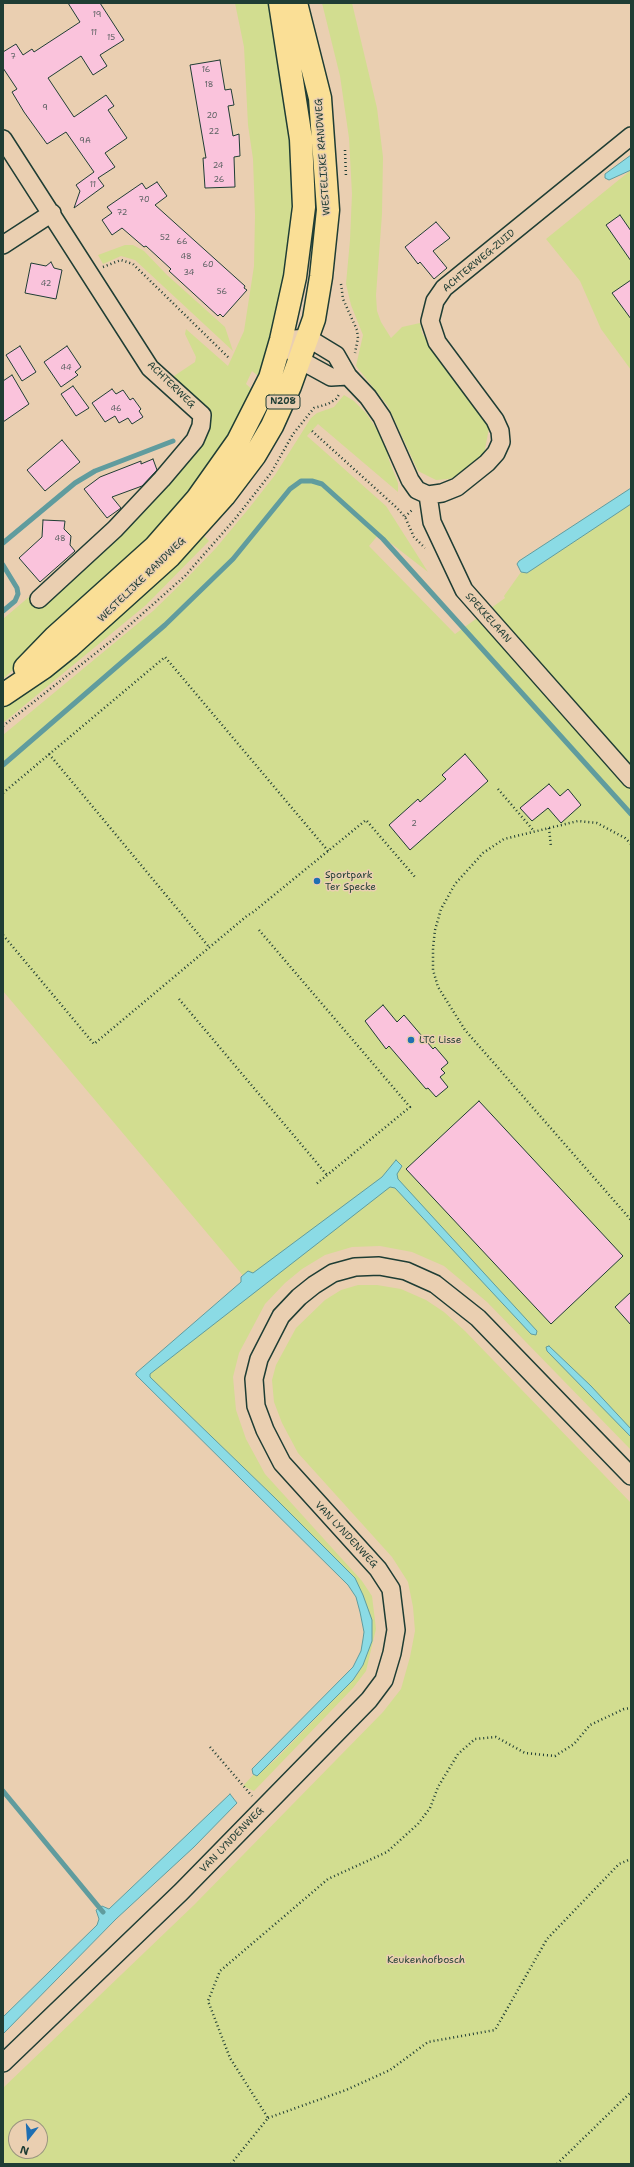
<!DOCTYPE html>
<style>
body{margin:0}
#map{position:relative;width:634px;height:2167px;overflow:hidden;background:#eacfb1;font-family:"Shantell Sans",sans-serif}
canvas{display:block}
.frame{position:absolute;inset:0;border:4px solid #1f3d34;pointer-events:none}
.north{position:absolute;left:8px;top:2119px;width:40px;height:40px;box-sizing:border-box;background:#eacfb1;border:1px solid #99957f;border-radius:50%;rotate:197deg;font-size:11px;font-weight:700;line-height:16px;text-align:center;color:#1f3d34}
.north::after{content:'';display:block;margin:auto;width:14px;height:18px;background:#1f6fb2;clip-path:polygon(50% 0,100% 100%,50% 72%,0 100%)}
</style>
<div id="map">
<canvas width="634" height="2167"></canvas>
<div class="frame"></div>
<div class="north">N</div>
</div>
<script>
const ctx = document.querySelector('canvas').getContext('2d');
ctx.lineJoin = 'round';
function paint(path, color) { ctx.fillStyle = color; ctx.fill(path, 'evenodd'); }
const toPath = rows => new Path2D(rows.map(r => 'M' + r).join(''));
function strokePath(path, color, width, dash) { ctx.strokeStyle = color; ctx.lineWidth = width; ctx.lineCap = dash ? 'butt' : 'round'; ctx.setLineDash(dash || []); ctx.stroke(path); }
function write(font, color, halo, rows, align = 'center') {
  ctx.font = font + ' "Shantell Sans",sans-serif'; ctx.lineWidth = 3; ctx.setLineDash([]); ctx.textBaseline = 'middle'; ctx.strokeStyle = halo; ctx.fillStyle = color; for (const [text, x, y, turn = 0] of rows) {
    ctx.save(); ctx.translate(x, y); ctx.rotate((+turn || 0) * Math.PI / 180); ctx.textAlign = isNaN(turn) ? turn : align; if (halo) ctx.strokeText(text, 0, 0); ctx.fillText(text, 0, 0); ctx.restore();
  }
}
paint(toPath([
 [235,3,276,3,300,201,263,380,252,371,246,384,256,393,221,460,120,573,3,679,3,619,63,568,192,445,210,411,171,378,195,362,196,357,185,334,186,329,228,366,244,331,254,266,255,215,253,159,248,125,244,47],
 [322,3,352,3,377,108,383,157,382,214,376,295,377,311,381,322,391,338,402,327,420,323,422,333,437,357,489,428,484,455,459,475,449,479,436,480,418,471,388,406,356,366,363,335,351,305,346,284,350,240,352,194,349,138,340,76],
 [631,170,631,370,601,329,580,281,546,239],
 [125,245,133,245,144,251,167,275,225,327,233,351,135,260,121,256,103,264,98,255],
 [344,395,354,401,366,413,385,442,389,460,398,483,398,492,318,424,307,436,386,506,428,572,379,534,369,546,455,634,505,598,504,596,521,572,527,573,631,504,631,1450,487,1302,444,1266,412,1252,380,1246,352,1247,325,1255,302,1269,285,1283,265,1304,239,1353,233,1377,236,1410,246,1439,265,1474,362,1581,372,1596,376,1629,366,1671,353,1688,254,1791,243,1786,254,1774,257,1775,276,1759,353,1680,363,1665,372,1641,355,1578,274,1497,150,1377,150,1373,378,1194,250,1284,3,991,3,735,153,611,187,578,216,548,250,507,275,475,311,418,317,413,334,407],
 [201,533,209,541,146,605,3,723,3,709],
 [358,1285,377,1285,401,1289,426,1300,444,1312,465,1331,631,1503,631,2164,3,2164,3,2088,194,1905,383,1712,401,1689,410,1657,415,1631,413,1607,408,1582,392,1557,298,1453,282,1423,274,1402,272,1380,276,1365,296,1328,325,1300,341,1290],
 [16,2127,40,2127,40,2151,16,2151]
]), '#d2dd90');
const water = toPath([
 [631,155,631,170,609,180,605,178,605,174,631,155],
 [631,488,631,504,527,573,521,572,517,564,519,561,631,488],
 [396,1160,402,1166,397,1174,398,1179,537,1331,536,1335,531,1334,395,1188,390,1187,150,1374,150,1377,274,1497,355,1578,363,1595,372,1620,372,1641,363,1665,353,1680,257,1776,253,1774,252,1769,353,1667,361,1651,363,1639,364,1632,360,1612,356,1597,348,1585,136,1375,136,1373,241,1282,241,1277,248,1271,253,1273,382,1177,396,1160],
 [549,1346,591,1386,631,1429,631,1437,547,1351,546,1347,549,1346],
 [230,1794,237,1803,194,1847,116,1919,3,2034,3,2017,97,1925,99,1919,96,1910,102,1906,109,1909,230,1794]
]);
paint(water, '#8bdbe5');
strokePath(water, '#609c9e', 1);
strokePath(toPath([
 [3,543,75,483,95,471,173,441],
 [3,565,17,588,18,594,15,601,3,611],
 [3,765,165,625,233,559,290,489,301,481,312,481,322,484,383,539,631,814],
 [3,1791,103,1912]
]), '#609c9e', 5);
const building = toPath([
 [68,3,100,3,124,40,100,55,107,66,93,75,81,56,48,78,74,117,106,95,114,106,108,110,127,138,105,153,115,167,98,178,104,186,74,208,80,191,76,185,94,172,66,132,47,144,24,112,12,92,17,89,3,68,3,52,16,44,23,55,32,49,34,52,80,22,68,3],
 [220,60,225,90,231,89,234,105,228,106,233,136,239,134,240,156,234,157,235,187,205,188,203,158,206,158,190,65,220,60],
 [157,182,167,196,155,205,245,286,244,288,247,290,223,317,220,314,218,316,169,271,171,269,146,246,144,247,122,228,112,235,102,220,112,213,107,207,142,183,146,189,157,182],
 [620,215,631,231,631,261,606,225,620,215],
 [436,222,450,238,433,251,447,268,434,279,420,262,418,264,405,247,436,222],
 [51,262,54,268,62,270,56,299,25,293,31,263,46,266,51,262],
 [631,280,631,319,612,293,631,280],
 [20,346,36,372,22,381,6,355,20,346],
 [67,346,81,367,75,372,78,375,61,387,44,362,67,346],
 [12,375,29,404,3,422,3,381,12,375],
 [73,386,89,408,76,416,61,394,73,386],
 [112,389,116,394,123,390,130,400,133,398,141,409,139,411,143,417,132,424,128,418,119,423,115,416,105,422,92,403,112,389],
 [62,440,80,462,45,491,27,470,62,440],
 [153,459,157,470,142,486,112,497,121,508,107,518,84,489,100,477,141,461,141,464,153,459],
 [43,520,65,521,64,529,71,536,70,545,75,551,40,582,19,558,42,537,43,520],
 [465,754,488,781,410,850,389,825,418,799,420,802,446,779,442,775,465,754],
 [549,784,560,796,568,789,581,805,561,823,548,808,532,821,520,808,549,784],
 [383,1005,397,1022,404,1015,433,1049,435,1047,447,1061,448,1063,441,1069,445,1073,440,1077,448,1087,436,1097,428,1088,426,1089,389,1046,386,1049,365,1021,383,1005],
 [479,1101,623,1256,551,1324,406,1169,479,1101],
 [631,1292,631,1325,615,1307,631,1292]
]);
paint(building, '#fac3dc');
strokePath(building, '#1f3d34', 1);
const minor = toPath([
 [3,139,150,368,202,415,201,426,195,440,162,479,115,529,39,599],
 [3,245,52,213],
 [281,340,308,338,336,355,348,376,368,397,382,417,410,480,417,490,428,495],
 [292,351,300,360,331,377,348,376],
 [428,495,442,493,457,487,487,463,496,453,501,442,500,431,495,420,437,342,430,321,435,301,444,288,631,136],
 [428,495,432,522,464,590,631,779],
 [3,2063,181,1892,369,1700,384,1680,392,1653,396,1630,391,1589,378,1569,282,1463,265,1430,256,1406,254,1379,259,1359,281,1316,299,1297,314,1285,333,1273,355,1267,379,1266,406,1271,435,1284,478,1318,631,1476]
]);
const major = toPath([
 [25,668,55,637,155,547,197,499,238,441,270,378,281,340,295,277,304,207,301,139,280,3],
 [3,695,43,668,69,647,170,556,224,496,255,455,272,426,290,386,314,319,321,277,328,210,320,98,296,3]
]);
strokePath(minor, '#1f3d34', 20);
strokePath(major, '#1f3d34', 25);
strokePath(toPath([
 [345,150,346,177],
 [103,267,121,260,133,264,230,359],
 [341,284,343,299,357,330,358,338,355,353],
 [312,431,397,508,405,517,414,537,425,548],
 [405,517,413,509],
 [3,726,115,638,185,576,235,519,271,473,293,434,314,408,328,404,336,399,340,393],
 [49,754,209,947],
 [498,789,534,831],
 [3,793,165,657,329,852],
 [549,828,551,847],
 [631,844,625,838,597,823,578,821,504,839,483,853,455,884,441,909,435,930,433,948,433,970,438,987,465,1030,631,1220],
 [259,930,410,1107,315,1185],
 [3,935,94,1044,248,915,252,913,366,820,415,877],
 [179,999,327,1175],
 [210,1747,252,1796],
 [268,2118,346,2090,390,2070,428,2042,495,2030,547,1939,619,1864,631,1859],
 [231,2164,268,2118,230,2058,208,2001,220,1971,328,1879,387,1852,418,1824,430,1808,438,1787,458,1754,475,1739,496,1737,525,1753,555,1756,574,1744,590,1725,624,1709,631,1708],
 [557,2164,631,2092]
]), '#1f3d34', 2.5, [1, 3]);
strokePath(minor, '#eacfb1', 17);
strokePath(major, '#fadf96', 22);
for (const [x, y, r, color] of [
 [317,881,4,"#1f6fb2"],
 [411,1040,4,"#1f6fb2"]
]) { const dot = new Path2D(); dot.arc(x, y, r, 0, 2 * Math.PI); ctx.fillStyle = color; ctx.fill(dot); strokePath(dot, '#eacfb1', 1.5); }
write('8px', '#565e5e', null, [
 ["19",97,15],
 ["11",94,33],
 ["15",111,38],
 ["7",13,57],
 ["16",206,70],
 ["18",209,85],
 ["9",45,108],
 ["20",212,116],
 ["22",214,132],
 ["9A",85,141],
 ["24",218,166],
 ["26",219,180],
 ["11",93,185],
 ["70",144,200],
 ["72",122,213],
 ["52",165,238],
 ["66",182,242],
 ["48",186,257],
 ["60",208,265],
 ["34",189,273],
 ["42",46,284],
 ["56",222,292],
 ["44",66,368],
 ["46",116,409],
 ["48",60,539],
 ["2",414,824]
]);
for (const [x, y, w] of [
 [283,402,34]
]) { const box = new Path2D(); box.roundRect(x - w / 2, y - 7, w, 14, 3); ctx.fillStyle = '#eacfb1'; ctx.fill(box); strokePath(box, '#1f3d34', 1); }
write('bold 9px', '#1f3d34', null, [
 ["N208",283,402]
]);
write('10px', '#1f3d34', '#eacfb1', [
 ["WESTELIJKE RANDWEG",323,157,-94],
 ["ACHTERWEG-ZUID",479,261,-40],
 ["ACHTERWEG",171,385,44],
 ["WESTELIJKE RANDWEG",142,580,-44],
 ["SPEKKELAAN",488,618,48],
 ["VAN LYNDENWEG",346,1535,47],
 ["VAN LYNDENWEG",232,1840,-46]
]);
write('10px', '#1f3d34', '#eacfb1', [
 ["Sportpark",325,875],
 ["Ter Specke",325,887],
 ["LTC Lisse",419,1040]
], 'left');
write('10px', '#284539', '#eacfb1', [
 ["Keukenhofbosch",426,1960]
]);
</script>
